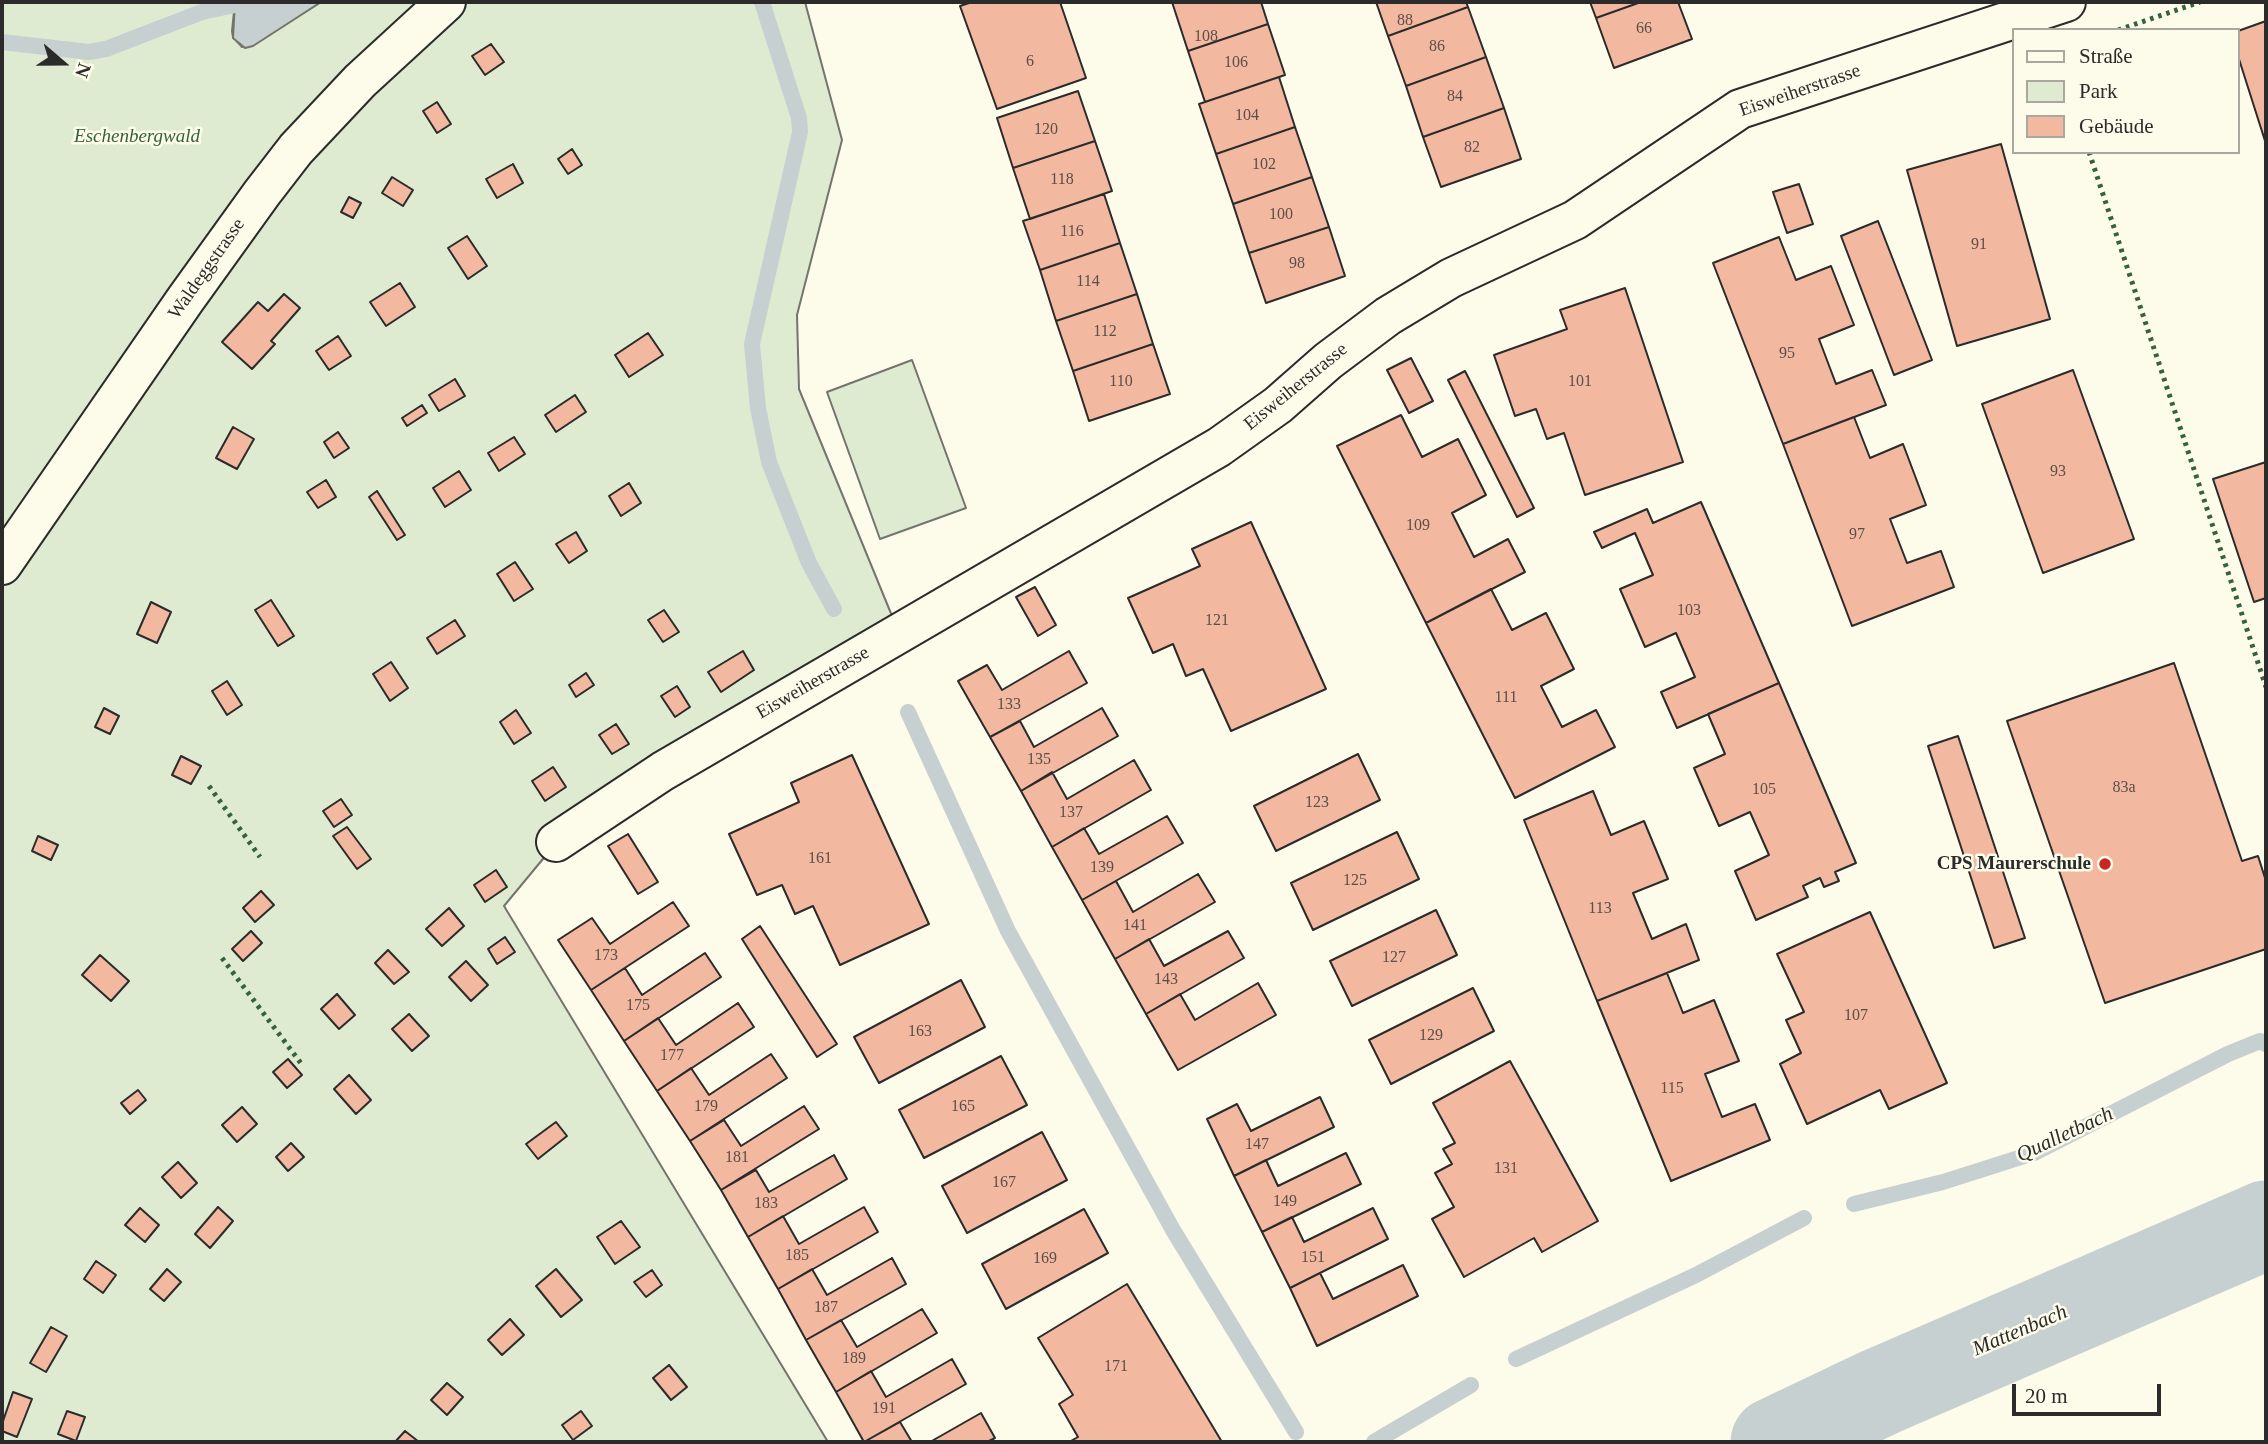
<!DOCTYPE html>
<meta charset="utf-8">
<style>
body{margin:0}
#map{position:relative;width:2268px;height:1444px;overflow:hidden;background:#fdfbea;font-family:Georgia,serif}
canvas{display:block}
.frame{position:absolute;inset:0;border:4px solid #2b2b2b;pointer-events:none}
.legend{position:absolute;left:2012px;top:28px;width:228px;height:126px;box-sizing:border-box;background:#fdfbea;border:2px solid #a9a89e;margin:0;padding:9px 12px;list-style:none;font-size:21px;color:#2b2b2b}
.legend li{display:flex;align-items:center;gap:14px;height:35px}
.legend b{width:35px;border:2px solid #a9a89e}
.north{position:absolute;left:28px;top:28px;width:70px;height:70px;-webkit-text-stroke:5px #fdfbea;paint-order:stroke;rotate:110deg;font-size:19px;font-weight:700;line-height:28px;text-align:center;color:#2b2b2b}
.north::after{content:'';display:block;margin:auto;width:24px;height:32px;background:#2b2b2b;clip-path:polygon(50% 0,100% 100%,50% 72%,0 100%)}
.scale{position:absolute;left:2012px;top:1384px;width:149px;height:32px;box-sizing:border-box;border:4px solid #2b2b2b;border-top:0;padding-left:9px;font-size:21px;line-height:24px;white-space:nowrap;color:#2b2b2b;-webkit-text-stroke:5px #fdfbea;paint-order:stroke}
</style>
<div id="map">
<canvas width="2268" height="1444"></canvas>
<div class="frame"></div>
<ul class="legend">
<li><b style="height:9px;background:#fdfbea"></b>Straße</li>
<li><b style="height:19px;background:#deebd1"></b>Park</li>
<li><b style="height:19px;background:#f2b8a0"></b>Gebäude</li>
</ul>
<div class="north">N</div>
<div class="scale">20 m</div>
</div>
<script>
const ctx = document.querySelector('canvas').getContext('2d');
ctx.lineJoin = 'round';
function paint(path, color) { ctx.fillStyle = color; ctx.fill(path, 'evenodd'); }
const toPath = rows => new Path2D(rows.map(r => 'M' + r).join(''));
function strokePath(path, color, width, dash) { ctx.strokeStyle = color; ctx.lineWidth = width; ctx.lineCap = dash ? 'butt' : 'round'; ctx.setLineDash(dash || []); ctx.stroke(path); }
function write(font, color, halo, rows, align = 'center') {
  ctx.font = font + ' Georgia,serif'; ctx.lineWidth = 5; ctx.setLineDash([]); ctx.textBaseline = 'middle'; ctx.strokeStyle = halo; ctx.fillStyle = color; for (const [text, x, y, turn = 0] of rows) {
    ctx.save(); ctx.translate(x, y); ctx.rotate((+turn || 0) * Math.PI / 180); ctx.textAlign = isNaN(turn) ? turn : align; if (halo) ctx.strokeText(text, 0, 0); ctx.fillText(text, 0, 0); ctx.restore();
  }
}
const green = toPath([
 [2,2,235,2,232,31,233,37,242,47,283,26,321,2,805,2,842,140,797,315,799,389,899,633,557,842,504,906,828,1442,2,1442,2,2],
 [912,360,966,508,880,539,827,392,912,360]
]);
paint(green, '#deebd1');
strokePath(green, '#74746e', 2);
const water = toPath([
 [235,2,321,2,253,46,245,48,233,38,235,2]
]);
paint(water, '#c7d0d0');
strokePath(water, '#74746e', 2);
strokePath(toPath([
 [762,2,799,118,800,132,752,344,758,408,769,462,809,563,834,609],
 [2,42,89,52,106,49,202,12,249,2],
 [908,712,1008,931,1173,1230,1296,1432],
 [1854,1204,1943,1182,2034,1153,2228,1054,2260,1041,2266,1044],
 [1516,1359,1696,1275,1804,1218],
 [1374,1442,1471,1385]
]), '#c7d0d0', 16);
strokePath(toPath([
 [1775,1442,1880,1392,2266,1225]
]), '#c7d0d0', 89);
const building = toPath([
 [972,2,1060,2,1086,78,997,109,960,6,972,2],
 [1172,2,1261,2,1268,24,1188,51,1172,2],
 [1376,2,1466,2,1468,7,1388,36,1376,2],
 [1590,2,1641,2,1596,18,1590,2],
 [1641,2,1678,2,1692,39,1614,68,1596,18,1641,2],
 [1468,7,1486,57,1406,86,1388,36,1468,7],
 [2266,21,2266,144,2238,56,2238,31,2266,21],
 [1268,24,1285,75,1205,102,1188,51,1268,24],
 [491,44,504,62,485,75,472,56,491,44],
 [1486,57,1504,108,1423,137,1406,86,1486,57],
 [1279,77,1295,127,1216,154,1199,104,1279,77],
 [1078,91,1095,141,1013,168,997,118,1078,91],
 [437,102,451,124,437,133,423,111,437,102],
 [1504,108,1521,159,1441,187,1423,137,1504,108],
 [1295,127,1312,177,1233,204,1216,154,1295,127],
 [1095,141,1112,191,1030,219,1013,168,1095,141],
 [2001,144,2050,319,1957,346,1907,170,2001,144],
 [572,149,582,165,568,174,558,159,572,149],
 [513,164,523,183,497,198,486,179,513,164],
 [392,177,413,190,403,206,382,193,392,177],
 [1312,177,1329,227,1249,253,1233,204,1312,177],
 [1799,184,1813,224,1787,233,1773,192,1799,184],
 [1104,194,1120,243,1040,270,1023,221,1104,194],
 [349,197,361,203,353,218,341,212,349,197],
 [1878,221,1932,360,1894,375,1841,236,1878,221],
 [1329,227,1345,276,1266,303,1249,253,1329,227],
 [467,236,487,266,468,279,448,248,467,236],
 [1779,237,1796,280,1831,266,1854,325,1819,339,1836,384,1872,370,1886,405,1783,444,1713,263,1779,237],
 [1120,243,1137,294,1056,321,1040,270,1120,243],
 [400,283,415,307,386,326,370,302,400,283],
 [1625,288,1683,462,1585,495,1564,433,1547,439,1536,409,1515,416,1494,355,1567,329,1560,310,1625,288],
 [284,294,300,308,271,341,275,344,252,369,222,342,258,302,268,311,284,294],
 [1137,294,1153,344,1073,371,1056,321,1137,294],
 [648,333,663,355,629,377,615,355,648,333],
 [338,336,351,356,329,370,316,351,338,336],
 [1153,344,1170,394,1089,421,1073,371,1153,344],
 [1411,358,1433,401,1409,413,1387,370,1411,358],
 [2073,370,2134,539,2043,573,1982,404,2073,370],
 [1465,371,1534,508,1517,517,1448,380,1465,371],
 [455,379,465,396,439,411,429,395,455,379],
 [575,395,586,412,556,432,545,415,575,395],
 [422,405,427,413,407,426,402,418,422,405],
 [1401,415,1422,457,1458,439,1486,495,1452,513,1474,557,1508,539,1525,572,1426,623,1337,446,1401,415],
 [1854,417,1870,458,1903,444,1926,505,1890,519,1907,563,1941,551,1954,587,1852,626,1783,444,1854,417],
 [233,427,254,439,237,469,216,458,233,427],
 [338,432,349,448,334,458,324,442,338,432],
 [514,437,525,454,499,471,488,453,514,437],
 [2266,462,2266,598,2254,602,2213,479,2266,462],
 [459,471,471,490,445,507,433,488,459,471],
 [326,480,336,497,318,508,307,492,326,480],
 [629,483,641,503,621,516,609,496,629,483],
 [377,491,405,535,397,540,369,497,377,491],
 [1701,502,1779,683,1677,728,1661,692,1695,677,1676,633,1645,647,1620,589,1653,575,1635,533,1602,548,1594,532,1647,509,1653,523,1701,502],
 [1251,522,1326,689,1231,731,1203,669,1186,676,1173,644,1153,653,1128,598,1200,566,1192,549,1251,522],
 [576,532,587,551,569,563,556,544,576,532],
 [515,562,533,589,514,601,497,574,515,562],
 [1035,587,1056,625,1038,636,1016,597,1035,587],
 [1491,589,1512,630,1546,613,1574,669,1541,686,1562,727,1596,710,1615,747,1515,798,1426,623,1491,589],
 [271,600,294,636,278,646,255,610,271,600],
 [151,602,171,612,157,643,137,634,151,602],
 [664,610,679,632,663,642,648,620,664,610],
 [455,620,465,636,437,654,427,638,455,620],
 [743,651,754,670,721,692,708,672,743,651],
 [1069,651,1087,683,990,737,958,681,987,665,1002,690,1069,651],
 [391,662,408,688,390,701,373,674,391,662],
 [2174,663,2242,861,2258,856,2266,881,2266,949,2105,1003,2007,721,2174,663],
 [586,673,594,685,576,697,569,685,586,673],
 [227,681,242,705,227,715,212,691,227,681],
 [1779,683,1856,863,1835,872,1839,881,1824,887,1820,878,1803,886,1808,897,1756,920,1735,871,1769,855,1750,812,1719,826,1694,768,1725,754,1708,714,1779,683],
 [677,686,690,707,675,717,661,696,677,686],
 [104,708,119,716,110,734,95,727,104,708],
 [1102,708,1118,736,1021,791,990,737,1020,721,1034,747,1102,708],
 [516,710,531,733,514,744,500,722,516,710],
 [616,724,629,744,612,754,599,735,616,724],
 [1958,736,2025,938,1994,948,1928,746,1958,736],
 [1358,754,1380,800,1276,851,1254,806,1358,754],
 [852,755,929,924,840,965,813,906,795,914,782,885,757,895,729,834,799,802,791,783,852,755],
 [181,756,201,766,191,784,172,775,181,756],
 [1134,760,1151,790,1052,847,1021,791,1052,772,1067,799,1134,760],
 [553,767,566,787,545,801,532,781,553,767],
 [1593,791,1611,835,1644,821,1668,879,1633,893,1652,939,1686,924,1699,960,1597,1001,1524,820,1593,791],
 [341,799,352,815,334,827,323,811,341,799],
 [1167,816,1183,843,1082,900,1052,847,1084,828,1099,854,1167,816],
 [347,827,371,859,357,869,333,836,347,827],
 [1397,832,1419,879,1313,930,1291,883,1397,832],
 [628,834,658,882,638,894,608,846,628,834],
 [38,836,58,845,51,860,32,851,38,836],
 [496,870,507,887,485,902,474,885,496,870],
 [1198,874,1215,902,1115,959,1082,900,1116,881,1133,912,1198,874],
 [261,891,274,905,255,922,243,908,261,891],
 [673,902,689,926,591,990,558,940,592,918,610,944,673,902],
 [449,908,464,926,442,946,426,929,449,908],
 [1436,910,1457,955,1352,1006,1330,961,1436,910],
 [1870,912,1947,1083,1889,1109,1880,1090,1807,1124,1780,1064,1801,1053,1786,1020,1804,1012,1777,954,1870,912],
 [760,926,837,1044,817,1057,742,939,760,926],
 [251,931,262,943,243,961,232,949,251,931],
 [1228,931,1244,958,1146,1014,1115,959,1149,939,1164,966,1228,931],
 [505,937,515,952,497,964,488,949,505,937],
 [388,950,409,972,394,984,375,963,388,950],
 [705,953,721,977,624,1041,591,990,625,968,642,995,705,953],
 [100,955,129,981,111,1001,82,975,100,955],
 [466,961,488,985,471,1001,449,977,466,961],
 [1667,973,1683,1013,1714,1000,1739,1061,1705,1074,1722,1117,1755,1104,1770,1140,1671,1181,1597,1001,1667,973],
 [961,980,985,1027,879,1083,854,1037,961,980],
 [1258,983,1276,1015,1178,1070,1146,1014,1180,994,1195,1020,1258,983],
 [1473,988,1494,1031,1391,1084,1369,1040,1473,988],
 [337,994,355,1015,339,1029,321,1009,337,994],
 [738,1003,754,1027,657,1091,624,1041,658,1018,676,1045,738,1003],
 [409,1014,429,1036,412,1051,392,1029,409,1014],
 [771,1054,787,1078,690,1141,657,1091,691,1068,709,1095,771,1054],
 [1001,1056,1027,1105,924,1158,899,1110,1001,1056],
 [288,1059,302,1075,287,1088,273,1072,288,1059],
 [1510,1061,1598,1221,1542,1252,1534,1238,1464,1277,1432,1219,1454,1207,1435,1173,1452,1164,1443,1149,1455,1143,1433,1103,1510,1061],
 [349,1075,371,1100,356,1114,334,1089,349,1075],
 [138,1090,146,1100,130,1114,121,1103,138,1090],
 [1320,1097,1334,1127,1234,1176,1207,1119,1237,1104,1251,1131,1320,1097],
 [804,1106,819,1129,721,1190,690,1141,724,1120,741,1146,804,1106],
 [242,1107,257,1124,237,1142,222,1125,242,1107],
 [556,1122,567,1136,538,1159,526,1144,556,1122],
 [1042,1132,1067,1180,967,1233,942,1186,1042,1132],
 [291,1143,304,1157,288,1171,276,1157,291,1143],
 [1346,1153,1361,1184,1262,1232,1234,1176,1266,1160,1278,1186,1346,1153],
 [834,1155,847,1179,748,1237,721,1190,756,1170,769,1192,834,1155],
 [178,1162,197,1183,181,1198,162,1177,178,1162],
 [218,1207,233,1221,210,1248,195,1234,218,1207],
 [864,1207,878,1232,778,1289,748,1237,783,1216,799,1244,864,1207],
 [140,1208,159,1225,145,1242,125,1225,140,1208],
 [1373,1208,1388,1239,1290,1288,1262,1232,1292,1217,1304,1242,1373,1208],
 [1084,1209,1108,1253,1006,1309,982,1264,1084,1209],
 [621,1221,640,1247,615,1264,597,1237,621,1221],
 [892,1258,906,1284,806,1340,778,1289,812,1269,827,1295,892,1258],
 [96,1261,116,1275,103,1293,84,1279,96,1261],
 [1403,1265,1418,1296,1317,1346,1290,1288,1320,1273,1333,1299,1403,1265],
 [167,1269,181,1282,164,1301,150,1289,167,1269],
 [556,1269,582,1300,561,1317,536,1286,556,1269],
 [652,1270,662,1285,646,1297,634,1282,652,1270],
 [1127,1284,1222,1442,1069,1442,1078,1437,1059,1404,1073,1395,1038,1338,1127,1284],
 [922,1309,937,1333,836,1392,806,1340,841,1320,857,1347,922,1309],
 [510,1319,524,1335,502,1355,488,1340,510,1319],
 [51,1327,67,1336,46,1372,30,1363,51,1327],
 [952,1359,966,1384,864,1442,836,1392,871,1371,886,1397,952,1359],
 [669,1365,687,1387,671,1400,653,1378,669,1365],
 [447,1383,463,1397,447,1415,431,1400,447,1383],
 [13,1392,32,1399,17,1437,2,1431,2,1424,13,1392],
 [67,1411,85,1417,76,1441,58,1434,67,1411],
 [581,1411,592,1426,573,1440,562,1425,581,1411],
 [981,1413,995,1438,987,1442,930,1442,981,1413],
 [900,1422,912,1442,864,1442,900,1422],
 [405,1431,419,1442,395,1442,405,1431]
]);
paint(building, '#f2b8a0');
strokePath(building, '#2b2b2b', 2);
const street = toPath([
 [2,565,185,300,262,193,296,149,360,81,446,2],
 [556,842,663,771,1219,447,1278,405,1328,361,1388,316,1451,278,1575,220,1740,109,2066,2]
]);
strokePath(street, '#2b2b2b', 42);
strokePath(street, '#fdfbea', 38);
strokePath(toPath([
 [2118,30,2200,2],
 [2089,152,2266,687],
 [209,786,260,857],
 [222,958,303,1066]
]), '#34623c', 5, [3.5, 5]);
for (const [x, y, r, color] of [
 [2105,864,7,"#c62828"]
]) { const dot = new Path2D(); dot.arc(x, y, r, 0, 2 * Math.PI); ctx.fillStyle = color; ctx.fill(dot); strokePath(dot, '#fdfbea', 2.5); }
write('16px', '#5d4e48', null, [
 ["88",1405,21],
 ["66",1644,29],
 ["108",1206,37],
 ["86",1437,47],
 ["6",1030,62],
 ["106",1236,63],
 ["84",1455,97],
 ["104",1247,116],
 ["120",1046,130],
 ["82",1472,148],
 ["102",1264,165],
 ["118",1062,180],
 ["100",1281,215],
 ["116",1072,232],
 ["91",1979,245],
 ["98",1297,264],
 ["114",1088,282],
 ["112",1105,332],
 ["95",1787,354],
 ["110",1121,382],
 ["101",1580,382],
 ["93",2058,472],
 ["109",1418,526],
 ["97",1857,535],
 ["103",1689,611],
 ["121",1217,621],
 ["111",1506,698],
 ["133",1009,705],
 ["135",1039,760],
 ["83a",2124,788],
 ["105",1764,790],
 ["123",1317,803],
 ["137",1071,813],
 ["161",820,859],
 ["139",1102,868],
 ["125",1355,881],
 ["113",1600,909],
 ["141",1135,926],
 ["173",606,956],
 ["127",1394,958],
 ["143",1166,980],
 ["175",638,1006],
 ["107",1856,1016],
 ["163",920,1032],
 ["129",1431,1036],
 ["177",672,1056],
 ["115",1672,1089],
 ["179",706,1107],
 ["165",963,1107],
 ["147",1257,1145],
 ["181",737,1158],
 ["131",1506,1169],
 ["167",1004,1183],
 ["149",1285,1202],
 ["183",766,1204],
 ["185",797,1256],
 ["151",1313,1258],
 ["169",1045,1259],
 ["187",826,1308],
 ["189",854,1359],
 ["171",1116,1367],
 ["191",884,1409]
]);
write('19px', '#2b2b2b', '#fdfbea', [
 ["Eisweiherstrasse",1800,91,-19],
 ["Waldeggstrasse",207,269,-55],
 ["Eisweiherstrasse",1296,387,-39],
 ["Eisweiherstrasse",813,683,-30]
]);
write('italic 19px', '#34623c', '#fdfbea', [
 ["Eschenbergwald",137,137]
]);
write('bold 19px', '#2b2b2b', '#fdfbea', [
 ["CPS Maurerschule",2091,864]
], 'right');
write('italic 21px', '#2b2b2b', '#fdfbea', [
 ["Qualletbach",2065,1135,-25],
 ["Mattenbach",2020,1331,-23]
]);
</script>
